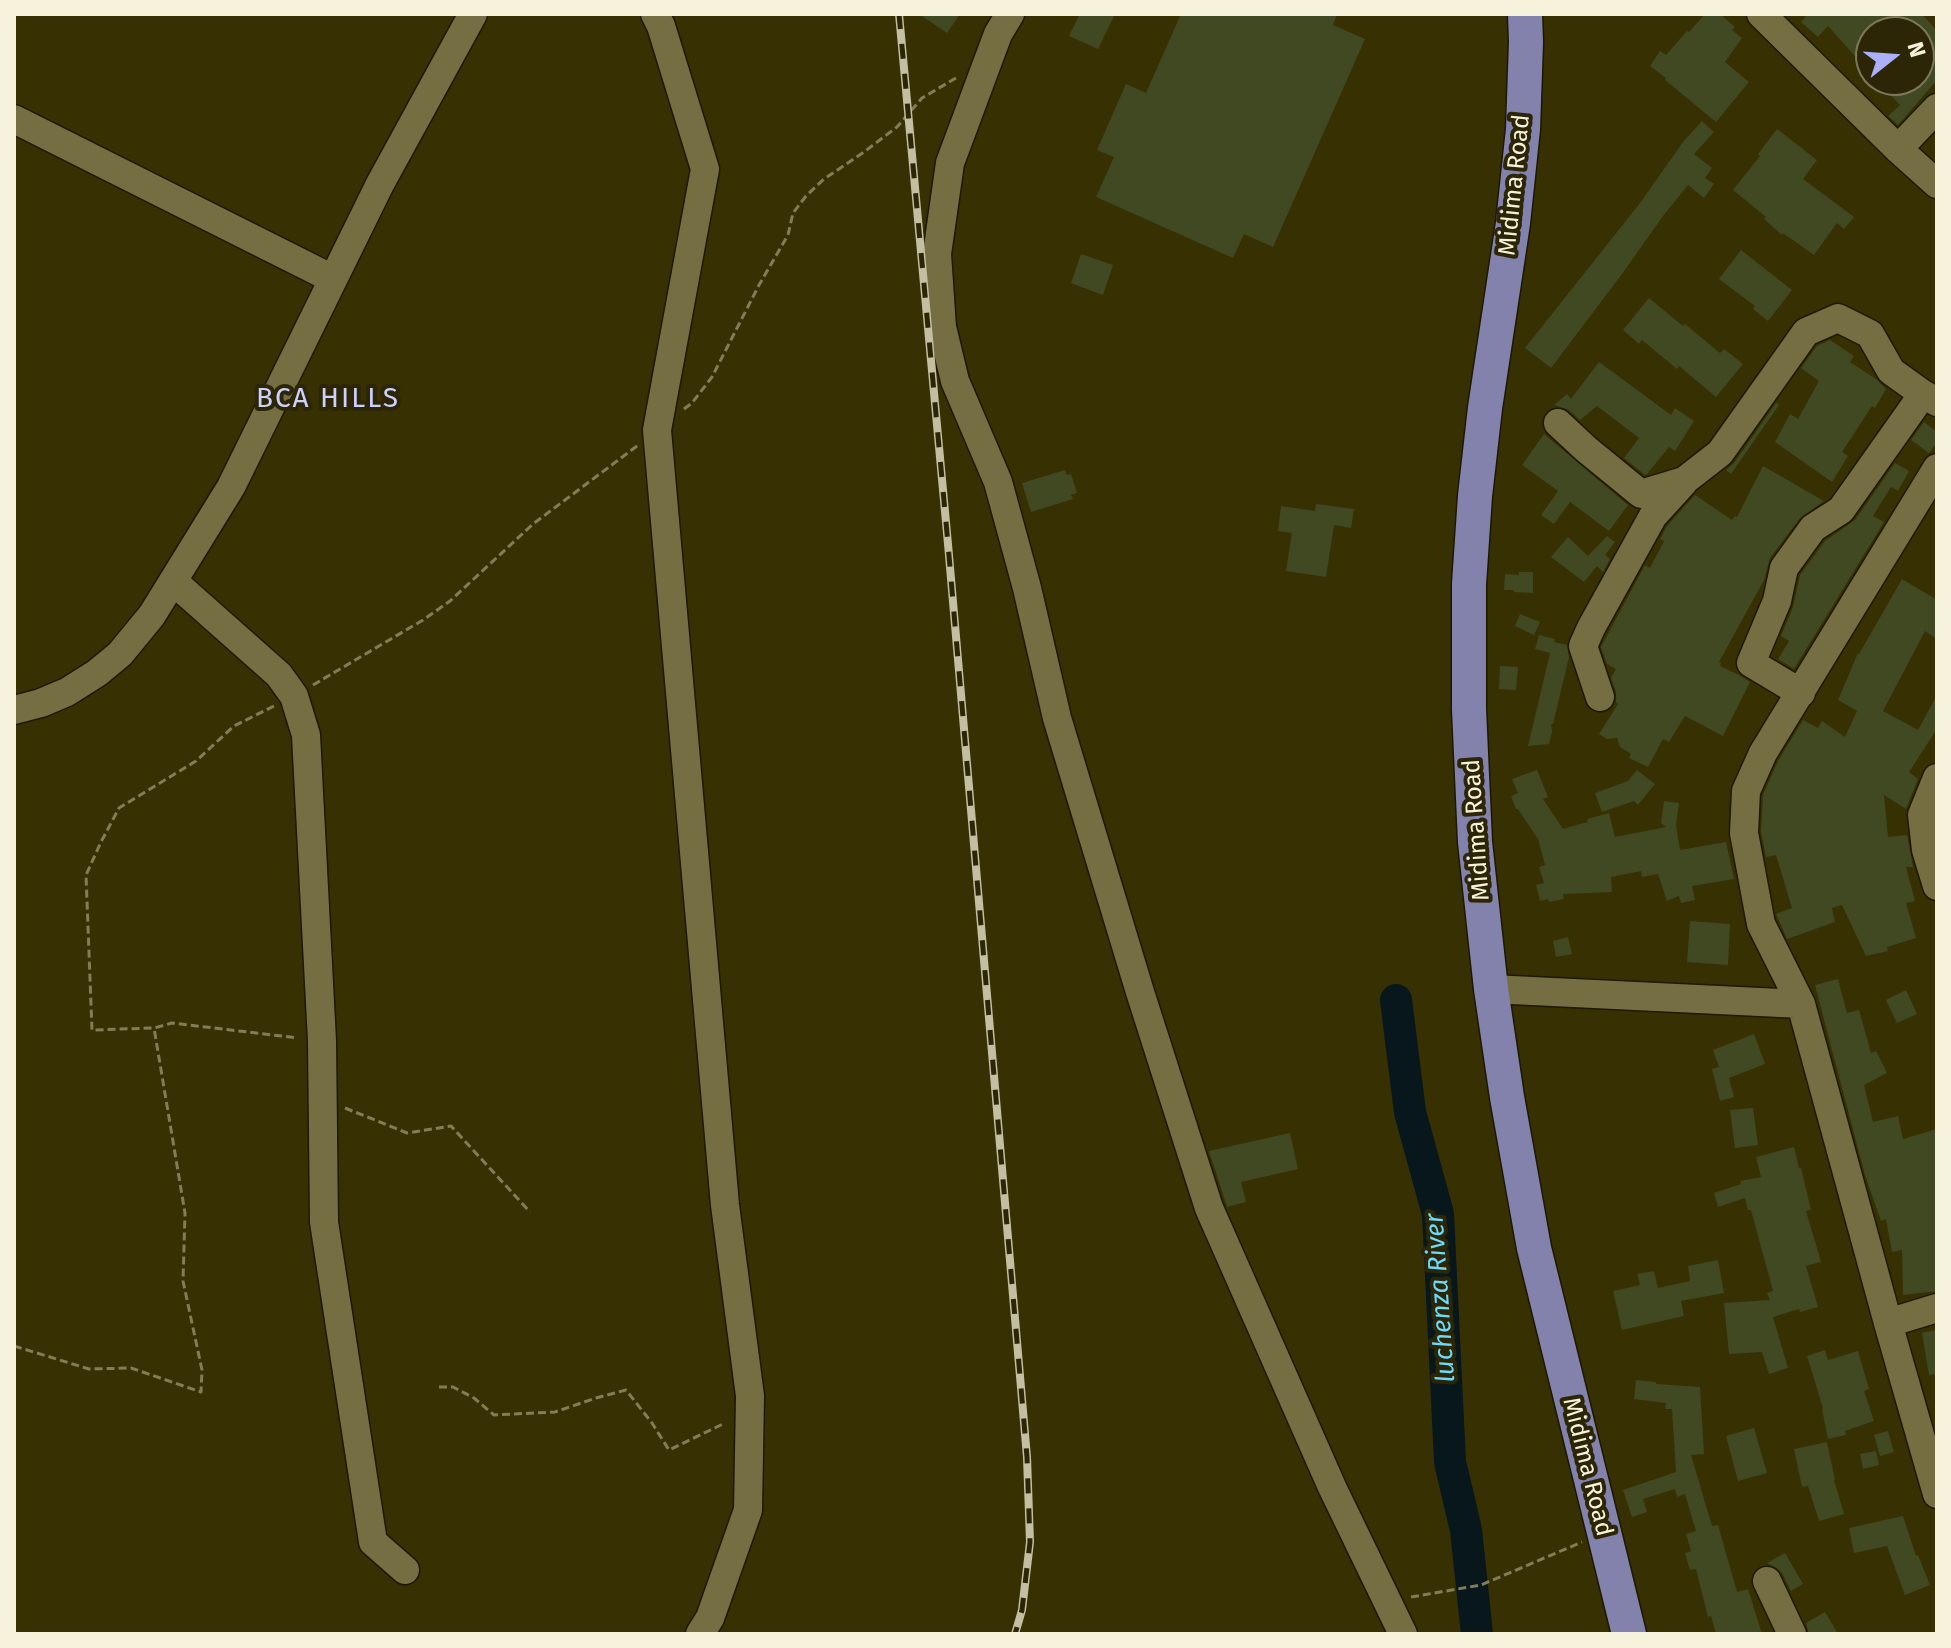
<!DOCTYPE html>
<style>
body{margin:0}
#map{position:relative;width:1951px;height:1648px;overflow:hidden;background:#373003;font-family:"Fira Sans",sans-serif}
canvas{display:block}
.frame{position:absolute;inset:0;border:16px solid #f6f2db;pointer-events:none}
.north{position:absolute;left:1855px;top:16px;width:80px;height:80px;box-sizing:border-box;background:#2c2606;border:2px solid #7d785b;border-radius:50%;rotate:73deg;font-size:22px;font-weight:700;line-height:32px;text-align:center;color:#f6f2db}
.north::after{content:'';display:block;margin:auto;width:28px;height:36px;background:#aab0fb;clip-path:polygon(50% 0,100% 100%,50% 72%,0 100%)}
</style>
<div id="map">
<canvas width="1951" height="1648"></canvas>
<div class="frame"></div>
<div class="north">N</div>
</div>
<script>
const ctx = document.querySelector('canvas').getContext('2d');
ctx.lineJoin = 'round';
const toPath = rows => new Path2D(rows.map(r => 'M' + r).join(''));
function strokePath(path, color, width, dash) { ctx.strokeStyle = color; ctx.lineWidth = width; ctx.lineCap = dash ? 'butt' : 'round'; ctx.setLineDash(dash || []); ctx.stroke(path); }
function paint(path, color) { ctx.fillStyle = color; ctx.fill(path, 'evenodd'); }
function write(font, color, halo, rows, align = 'center') {
  ctx.font = font + ' "Fira Sans",sans-serif'; ctx.lineWidth = 8; ctx.setLineDash([]); ctx.textBaseline = 'middle'; ctx.strokeStyle = halo; ctx.fillStyle = color; for (const [text, x, y, turn = 0] of rows) {
    ctx.save(); ctx.translate(x, y); ctx.rotate((+turn || 0) * Math.PI / 180); ctx.textAlign = isNaN(turn) ? turn : align; if (halo) ctx.strokeText(text, 0, 0); ctx.fillText(text, 0, 0); ctx.restore();
  }
}
strokePath(toPath([
 [1396,1000,1410,1112,1438,1214,1450,1462,1466,1530,1477,1634]
]), '#08171c', 32);
paint(toPath([
 [919,14,960,14,947,33],
 [1080,14,1115,14,1098,49,1069,36],
 [1181,14,1337,14,1333,25,1365,39,1273,247,1244,234,1233,258,1096,197,1114,157,1097,150,1126,84,1146,93],
 [1705,14,1720,14,1735,27,1732,30,1742,38,1725,62,1749,82,1716,122,1665,80,1666,78,1650,66,1660,51,1666,55,1687,31,1689,32],
 [1808,14,1922,14,1937,31,1937,80,1898,125,1888,116,1900,105,1877,80,1919,80,1919,32,1871,32,1871,74,1828,26,1818,37,1801,22],
 [1702,121,1714,132,1694,154,1712,168,1705,178,1714,184,1704,198,1688,185,1663,216,1622,274,1551,368,1525,348,1640,203,1683,142],
 [1777,129,1817,160,1803,179,1854,217,1844,229,1837,223,1814,255,1783,233,1782,235,1764,219,1766,217,1733,190,1760,156,1758,154],
 [1741,250,1792,290,1768,321,1753,309,1755,306,1719,279],
 [1081,254,1113,265,1103,295,1071,283],
 [1649,298,1683,326,1685,324,1720,353,1724,349,1743,364,1716,397,1679,366,1677,369,1642,340,1639,344,1623,330],
 [1830,340,1854,356,1850,362,1876,379,1886,389,1875,408,1872,406,1842,452,1848,456,1832,482,1775,442,1790,414,1798,419,1819,381,1801,368,1817,346],
 [1599,362,1671,415,1675,408,1694,421,1675,451,1669,447,1647,474,1645,475,1624,458,1639,438,1597,406,1580,420,1569,410,1554,405,1567,394,1571,399],
 [1776,403,1779,405,1731,474,1726,470,1734,463],
 [1924,422,1937,432,1937,442,1929,453,1911,440],
 [1544,434,1628,505,1609,531,1570,502,1554,524,1541,515,1558,491,1522,465],
 [1895,463,1909,471,1898,491,1891,487,1873,516,1884,522,1794,669,1778,659,1789,641,1781,636,1793,607,1800,575,1825,541,1855,520],
 [1763,466,1824,501,1800,518,1770,558,1764,580,1719,662,1721,663,1720,666,1739,675,1750,682,1723,736,1685,716,1669,742,1663,739,1648,767,1629,758,1631,754,1620,747,1617,738,1607,739,1599,734,1618,704,1616,702,1616,692,1611,678,1616,669,1607,664,1601,647,1645,565,1650,568,1664,541,1660,539,1667,526,1695,495,1732,520,1735,516,1737,517],
 [1065,470,1067,475,1071,474,1077,493,1071,495,1073,499,1031,512,1022,483],
 [1316,504,1354,509,1351,528,1334,525,1326,577,1286,571,1292,533,1278,531,1281,506,1315,511],
 [1607,536,1615,542,1605,555,1610,559,1603,572,1597,566,1584,582,1551,557,1568,537,1588,556],
 [1519,572,1533,572,1533,593,1514,592,1514,590,1504,590,1505,574,1519,575],
 [1902,579,1937,600,1937,639,1925,631,1883,711,1918,730,1937,695,1937,729,1909,772,1918,779,1906,809,1884,795,1888,837,1907,835,1913,867,1906,867,1915,901,1906,903,1916,938,1887,947,1888,951,1866,956,1842,905,1832,908,1835,922,1787,939,1776,914,1792,908,1776,855,1766,857,1761,832,1763,795,1778,761,1803,720,1818,728,1822,721,1845,737,1857,711,1838,700,1858,653,1859,654],
 [1520,614,1540,622,1534,635,1515,626],
 [1539,635,1555,639,1554,642,1567,645,1569,657,1553,724,1551,724,1552,732,1549,744,1528,746,1550,653,1535,649],
 [1500,666,1518,667,1516,690,1499,689],
 [1537,770,1548,797,1543,799,1563,829,1588,822,1587,819,1609,813,1615,837,1666,827,1661,823,1664,801,1679,803,1676,825,1680,850,1726,842,1734,879,1692,886,1695,900,1681,903,1679,896,1667,901,1658,874,1642,877,1641,871,1611,877,1612,892,1563,894,1564,899,1549,902,1548,899,1540,901,1536,885,1544,883,1539,867,1545,865,1538,839,1518,809,1516,809,1511,796,1518,793,1512,779],
 [1637,770,1655,784,1638,805,1634,801,1602,812,1595,793,1628,781],
 [1690,921,1730,924,1728,965,1687,962],
 [1568,937,1572,954,1556,957,1553,941],
 [1838,979,1847,1013,1859,1010,1871,1053,1876,1051,1887,1073,1864,1085,1873,1122,1898,1116,1903,1139,1937,1129,1937,1291,1903,1295,1902,1250,1892,1252,1886,1219,1881,1221,1865,1175,1815,985],
 [1906,990,1917,1014,1897,1023,1886,1000],
 [1754,1034,1765,1064,1729,1078,1734,1097,1720,1101,1712,1069,1719,1067,1713,1050],
 [1753,1108,1758,1145,1735,1148,1730,1110],
 [1290,1133,1298,1169,1241,1182,1246,1202,1227,1207,1209,1151],
 [1794,1147,1799,1168,1801,1168,1811,1210,1806,1211,1821,1262,1806,1266,1818,1307,1800,1312,1799,1309,1773,1317,1788,1368,1769,1374,1762,1352,1729,1354,1724,1303,1770,1300,1767,1293,1773,1291,1751,1210,1748,1210,1745,1198,1718,1207,1714,1193,1741,1184,1740,1181,1761,1177,1756,1157],
 [1718,1260,1724,1293,1681,1301,1684,1316,1622,1330,1613,1291,1640,1285,1637,1274,1654,1271,1658,1288,1690,1281,1688,1266],
 [1937,1330,1937,1374,1929,1375,1922,1333],
 [1825,1350,1828,1360,1858,1351,1869,1389,1864,1391,1874,1421,1845,1431,1846,1435,1828,1439,1822,1409,1823,1408,1807,1356],
 [1636,1380,1656,1382,1656,1384,1700,1387,1704,1454,1691,1455,1712,1526,1718,1525,1737,1592,1748,1589,1762,1634,1716,1634,1711,1616,1708,1617,1696,1569,1690,1570,1685,1553,1691,1551,1686,1534,1696,1531,1685,1494,1677,1497,1675,1489,1643,1499,1647,1512,1632,1517,1623,1490,1676,1472,1672,1409,1665,1409,1666,1403,1634,1399],
 [1754,1428,1767,1473,1738,1481,1726,1436],
 [1888,1431,1894,1452,1880,1456,1874,1435],
 [1827,1442,1835,1480,1834,1480,1844,1514,1819,1521,1808,1486,1802,1487,1794,1449],
 [1876,1451,1879,1465,1863,1469,1860,1454],
 [1903,1516,1916,1556,1918,1555,1930,1585,1905,1595,1887,1546,1854,1553,1849,1528],
 [1785,1553,1803,1584,1791,1591,1782,1573,1777,1568,1767,1563],
 [1825,1612,1838,1634,1809,1634,1806,1623]
]), '#404921');
const minor = toPath([
 [655,14,661,26,705,169,657,430,725,1205,750,1396,748,1510,710,1618,700,1634],
 [1010,14,998,34,950,163,937,254,942,327,955,381,998,482,1027,588,1057,718,1140,992,1209,1208,1332,1487,1403,1634],
 [1761,14,1898,149,1937,184],
 [14,119,333,279],
 [1898,149,1937,108],
 [1558,423,1586,449,1641,494,1684,481,1720,453,1806,332,1838,318,1870,334,1891,371,1923,394],
 [1937,468,1763,753,1746,791,1744,833,1761,924,1801,1004,1888,1323,1937,1494],
 [173,581,279,675,294,696,306,735,322,1041,324,1222,373,1542,405,1570],
 [1801,693,1751,663,1777,601,1784,568,1813,528,1841,510,1923,394,1937,402],
 [1600,697,1583,646,1591,628,1653,516,1684,482],
 [14,710,41,703,67,692,97,673,120,654,152,615,231,487,380,184,473,14],
 [1937,778,1922,815,1926,850,1937,886],
 [1491,989,1801,1004],
 [1888,1323,1937,1308],
 [1767,1581,1792,1634]
]);
const major = toPath([
 [1525,14,1526,42,1523,129,1513,223,1485,408,1475,496,1469,584,1469,709,1475,842,1491,989,1507,1097,1534,1248,1629,1634]
]);
strokePath(minor, '#1d1800', 31);
strokePath(major, '#1d1800', 37);
strokePath(toPath([
 [684,409,692,403,712,377,759,285,788,235,793,213,806,196,824,179,864,152,897,127,922,98,956,78],
 [313,685,423,620,450,601,533,524,637,446],
 [274,706,234,726,196,761,119,808,101,842,86,875,92,1030,154,1028,172,1023,298,1038],
 [345,1108,407,1133,451,1126,530,1212],
 [14,1346,89,1369,131,1368,201,1392,202,1370,183,1281,185,1213,154,1028],
 [439,1387,453,1387,474,1398,494,1415,555,1412,596,1398,626,1390,652,1423,669,1450,725,1423],
 [1411,1597,1481,1585,1582,1542]
]), '#827c57', 3, [8, 4]);
strokePath(minor, '#756e43', 28);
strokePath(major, '#8282ac', 34);
const rail = toPath([
 [899,14,948,544,1027,1457,1030,1542,1022,1610,1015,1634]
]);
strokePath(rail, '#c4bfa2', 8);
strokePath(rail, '#2c2606', 5, [15]);
write('24px', '#f6f2db', '#2c2606', [
 ["Midima Road",1515,185,-84],
 ["Midima Road",1477,830,-94],
 ["Midima Road",1587,1467,76]
]);
write('italic 26px', '#6adbfd', '#2c2606', [
 ["luchenza River",1441,1298,-94]
]);
ctx.letterSpacing = '2px';
write('28px', '#cdd2fd', '#2c2606', [
 ["BCA HILLS",328,399]
]);
ctx.letterSpacing = '0px';
</script>
